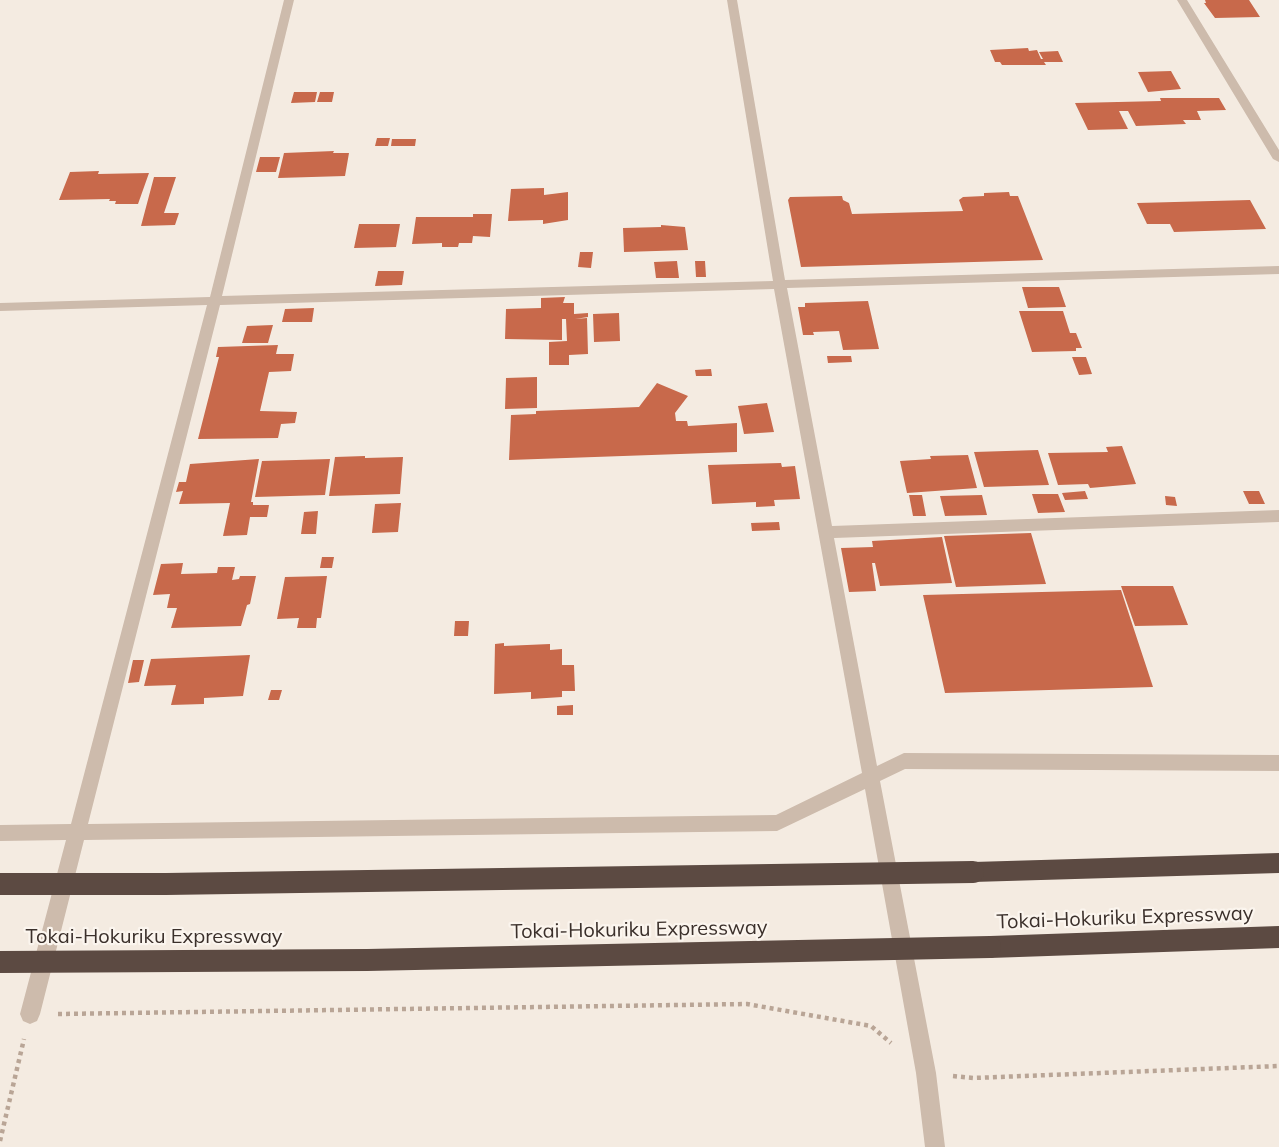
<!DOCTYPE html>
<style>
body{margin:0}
canvas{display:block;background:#f4ebe1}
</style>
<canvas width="1279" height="1147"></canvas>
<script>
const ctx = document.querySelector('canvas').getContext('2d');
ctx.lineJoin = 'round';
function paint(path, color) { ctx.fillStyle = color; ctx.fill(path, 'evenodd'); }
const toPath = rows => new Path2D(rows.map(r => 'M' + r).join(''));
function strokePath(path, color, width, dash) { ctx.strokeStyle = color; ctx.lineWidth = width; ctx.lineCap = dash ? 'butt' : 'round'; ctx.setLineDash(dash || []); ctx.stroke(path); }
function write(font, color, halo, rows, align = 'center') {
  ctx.font = font + ' Mulish,sans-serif'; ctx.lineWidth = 4.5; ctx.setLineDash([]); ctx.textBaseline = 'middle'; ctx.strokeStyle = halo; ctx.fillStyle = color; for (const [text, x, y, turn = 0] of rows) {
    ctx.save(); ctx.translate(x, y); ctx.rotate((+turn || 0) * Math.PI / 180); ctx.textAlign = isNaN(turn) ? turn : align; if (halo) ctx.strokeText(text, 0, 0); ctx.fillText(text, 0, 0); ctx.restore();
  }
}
paint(toPath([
 [1205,0,1249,0,1260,17,1215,18,1204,3,1206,3],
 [1028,48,1029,51,1037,50,1041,59,1043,59,1039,52,1058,51,1063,62,1044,62,1046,65,1002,65,1000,62,995,62,990,50],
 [1171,71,1181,89,1148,92,1138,72],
 [294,92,317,92,315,102,291,103],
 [320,92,334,92,332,102,317,102],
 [1160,98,1219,98,1226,110,1197,111,1201,120,1183,120,1186,124,1136,126,1128,111,1119,111,1128,129,1088,130,1075,103,1161,101],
 [377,138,390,138,388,146,375,146],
 [392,139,416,139,415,146,391,146],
 [334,151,333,153,349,153,345,176,278,178,284,153],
 [260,157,280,157,276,172,256,172],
 [99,171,98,174,149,173,138,204,115,204,116,201,109,201,110,199,59,200,70,172],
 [154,177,176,177,164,213,179,213,175,225,141,226],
 [544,188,544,195,568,192,568,220,543,224,543,220,508,221,511,189],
 [1009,192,1010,196,1018,196,1043,260,801,267,788,200,790,197,842,196,843,200,849,203,852,214,963,211,959,200,963,197,984,196,984,193],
 [1250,200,1266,229,1174,232,1170,224,1147,224,1137,203],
 [473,214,492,214,490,237,473,236,472,243,459,243,458,247,442,247,442,243,412,244,416,217,473,217],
 [359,224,400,224,396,247,354,248],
 [661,225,685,227,688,250,624,252,623,228,661,227],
 [580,252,593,252,591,268,578,267],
 [677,261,679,278,656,278,654,262],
 [695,261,705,261,706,277,696,277],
 [378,271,404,271,402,285,375,286],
 [1022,287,1059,287,1066,307,1028,308],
 [565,297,563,303,574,303,574,314,588,313,588,317,575,319,587,318,588,354,569,355,569,365,549,365,549,342,567,341,566,319,562,319,562,340,505,339,506,309,541,308,541,298],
 [868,301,879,349,843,350,839,331,813,332,814,335,803,335,798,307,805,307,805,303],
 [314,308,312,322,282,322,285,309],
 [1019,311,1063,311,1070,333,1076,333,1082,348,1076,348,1076,351,1032,352],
 [619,313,620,341,594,342,593,314],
 [273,325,268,343,242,343,247,326],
 [278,345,276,354,294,354,291,371,269,372,260,411,297,412,295,423,281,424,278,438,198,439,219,357,216,357,218,347],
 [827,356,851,356,852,362,828,363],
 [1072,357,1086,357,1092,374,1079,375],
 [711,369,712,376,696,376,695,370],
 [537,377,537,408,505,409,506,378],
 [657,383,688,396,675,413,676,421,687,421,688,426,737,423,737,452,509,460,511,415,536,414,536,411,639,407],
 [767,403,774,432,744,434,738,406],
 [1122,446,1136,484,1090,488,1088,484,1058,485,1048,453,1108,452,1106,447],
 [1038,450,1049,485,984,487,974,452],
 [968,455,977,488,907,493,900,461,931,459,930,456],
 [365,456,365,458,403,457,400,494,329,496,335,457],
 [259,459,251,502,253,502,253,505,269,505,267,517,250,517,247,535,223,536,230,503,179,504,183,491,176,492,179,482,186,482,190,464],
 [330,459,325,495,255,497,262,461],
 [781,463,782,467,795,466,800,499,774,500,775,506,756,507,756,502,712,504,708,465],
 [1085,491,1088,499,1065,500,1062,493],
 [1243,491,1259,491,1265,504,1249,504],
 [1032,494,1058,494,1065,512,1038,513],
 [909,495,922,495,926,516,913,516],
 [982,495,987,515,945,516,940,496],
 [1165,496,1175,497,1177,506,1166,505],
 [401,503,398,532,372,533,375,504],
 [318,511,316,534,301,534,304,512],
 [779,522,780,530,752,531,751,523],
 [1031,533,1046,584,956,587,944,536],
 [942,537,952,583,880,586,875,563,872,563,876,591,849,592,841,548,873,547,872,541],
 [322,557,334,557,332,568,320,568],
 [183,563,181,574,217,573,218,567,235,567,232,580,239,579,240,576,256,576,250,604,247,605,241,626,171,628,177,608,167,608,170,594,153,595,161,564],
 [327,576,321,618,317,618,316,628,297,628,299,618,277,619,285,577],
 [1121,586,1173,586,1188,625,1135,626],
 [1121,590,1153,687,945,693,923,595],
 [455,621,469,621,468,636,454,636],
 [504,643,504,646,550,644,550,650,562,649,562,665,574,665,575,691,562,691,562,697,531,699,531,692,494,694,495,644],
 [250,655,243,696,204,698,204,704,171,705,176,685,144,686,151,659],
 [133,660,144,660,139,682,128,683],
 [271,690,282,690,279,700,268,700],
 [573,705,573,715,557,715,557,706]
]), '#c8694b');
strokePath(toPath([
 [58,1014,747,1004,871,1026,891,1043],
 [953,1076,973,1078,1279,1066],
 [0,1141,24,1039]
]), '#b9a596', 4.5, [4, 4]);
paint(toPath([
 [284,0,294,0,222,296,773,281,727,0,737,0,785,280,1279,266,1279,274,787,288,832,526,1279,510,1279,522,834,538,877,766,904,753,1279,755,1279,771,905,769,880,781,936,1073,945,1147,925,1147,916,1073,865,789,777,831,84,840,40,1014,37,1021,30,1024,23,1021,20,1014,66,840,0,841,0,825,71,824,207,305,0,311,0,303,210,297,284,0],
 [774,289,862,773,776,815,88,824,220,305,774,289],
 [1177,0,1187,0,1279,150,1279,162,1273,159,1177,0]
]), '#cdbbac');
paint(toPath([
 [1279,853,1279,873,973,882,965,879,962,872,965,865,973,862,1279,853],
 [1279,926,1279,948,990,958,982,955,979,947,982,939,990,936,1279,926]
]), '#5c4a42');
strokePath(toPath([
 [0,884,166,884,973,872],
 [0,962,367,960,990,947]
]), '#5c4a42', 22);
write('20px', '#3b302b', '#fbf5ee', [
 ["Tokai-Hokuriku Expressway",1125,918,-2],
 ["Tokai-Hokuriku Expressway",639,930,-1],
 ["Tokai-Hokuriku Expressway",154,937]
]);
</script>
